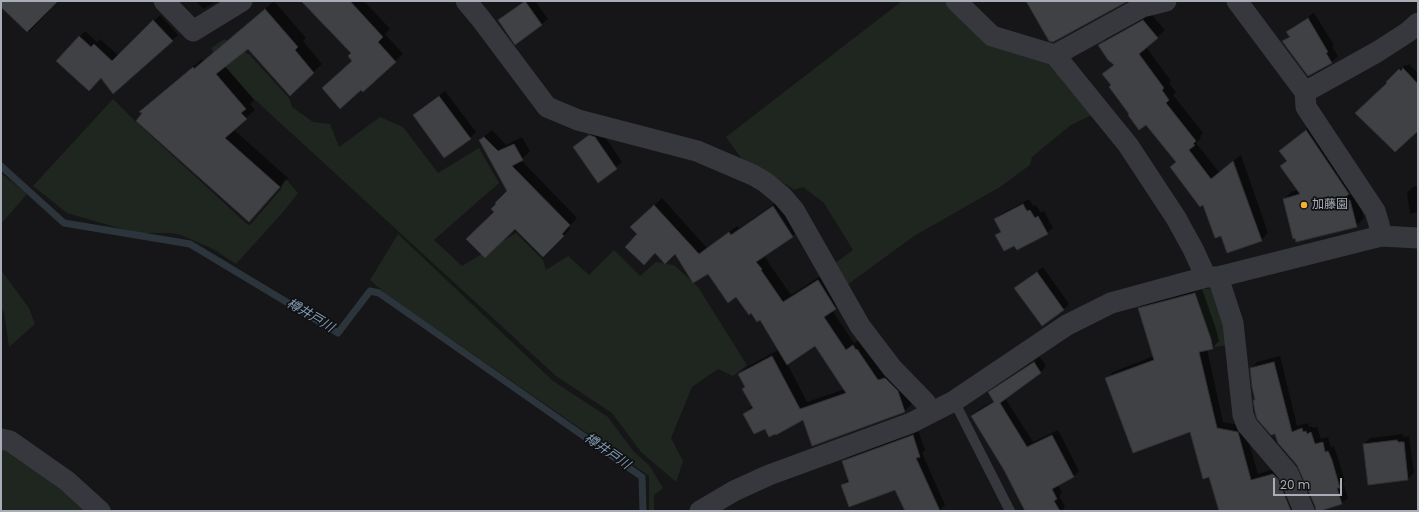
<!DOCTYPE html>
<meta charset="utf-8">
<style>
body{margin:0}
#map{position:relative;width:1419px;height:512px;overflow:hidden;background:#161618;font-family:Poppins,sans-serif}
canvas{display:block}
.frame{position:absolute;inset:0;border:2px solid #a8adb8;pointer-events:none}
.scale{position:absolute;left:1273px;top:478px;width:69px;height:18px;box-sizing:border-box;border:2px solid #a8adb8;border-top:0;padding-left:5px;font-size:12px;line-height:14px;white-space:nowrap;color:#a8adb8;-webkit-text-stroke:3px #111113;paint-order:stroke}
</style>
<div id="map">
<canvas width="1419" height="512"></canvas>
<div class="frame"></div>
<div class="scale">20 m</div>
</div>
<script>
const ctx = document.querySelector('canvas').getContext('2d');
ctx.lineJoin = 'round';
function paint(path, color) { ctx.fillStyle = color; ctx.fill(path, 'evenodd'); }
const toPath = rows => new Path2D(rows.map(r => 'M' + r).join(''));
function strokePath(path, color, width, dash) { ctx.strokeStyle = color; ctx.lineWidth = width; ctx.lineCap = dash ? 'butt' : 'round'; ctx.setLineDash(dash || []); ctx.stroke(path); }
function write(font, color, halo, rows, align = 'center') {
  ctx.font = font + ' Poppins,"Noto Sans JP",sans-serif'; ctx.lineWidth = 3.5; ctx.setLineDash([]); ctx.textBaseline = 'middle'; ctx.strokeStyle = halo; ctx.fillStyle = color; for (const [text, x, y, turn = 0] of rows) {
    ctx.save(); ctx.translate(x, y); ctx.rotate((+turn || 0) * Math.PI / 180); ctx.textAlign = isNaN(turn) ? turn : align; if (halo) ctx.strokeText(text, 0, 0); ctx.fillText(text, 0, 0); ctx.restore();
  }
}
paint(toPath([
 [902,1,947,1,1049,60,1096,113,1071,125,1032,157,1030,165,1000,187,914,236,847,285,834,264,853,250,824,203,803,187,794,190,787,185,742,159,726,137],
 [224,39,250,55,289,98,292,107,313,122,330,124,339,147,380,117,403,127,438,173,479,148,499,183,434,240,462,266,516,233,543,260,546,270,568,256,589,275,614,250,640,276,656,262,674,265,698,287,747,365,733,376,718,369,692,387,671,438,683,461,676,482,641,452,612,413,556,376,252,97,217,58,211,48],
 [113,99,134,120,248,225,251,224,281,189,285,178,298,193,284,211,236,264,213,249,181,235,172,233,136,233,67,213,33,186],
 [1,173,27,194,1,224],
 [398,234,553,381,608,417,633,451,649,465,663,488,654,495,654,511,649,511,649,476,386,294,370,280],
 [1,270,29,308,35,324,9,347,4,312,1,309],
 [1215,288,1231,345,1214,347,1195,290],
 [1,446,9,449,89,511,1,511]
]), '#1e261f');
paint(toPath([
 [1,1,58,1,29,32,15,19],
 [196,1,217,1,203,9],
 [274,1,306,38,303,41,322,64,290,94,248,47,225,66,254,100,250,104,255,110,233,129,288,178,257,212,140,111,149,103,202,59,204,61],
 [303,1,364,1,390,29,385,34,403,54,395,61,353,61,352,53],
 [523,1,535,1,548,19,542,24,516,43,499,20],
 [1314,13,1334,45,1332,47,1338,56,1332,62,1309,75,1284,42,1290,35,1288,32,1294,26],
 [1151,14,1165,30,1146,47,1171,81,1169,83,1176,92,1173,95,1203,133,1200,136,1201,138,1196,143,1219,172,1241,155,1268,233,1261,240,1204,204,1176,162,1146,124,1130,114,1104,74,1114,64,1100,45,1107,38],
 [160,15,178,35,113,92,79,37,85,31,97,42,100,39,119,56],
 [1409,64,1418,73,1418,130,1387,82,1405,65,1407,66],
 [445,91,476,132,470,138,414,115,420,109],
 [1313,123,1356,186,1347,195,1357,194,1364,218,1356,226,1284,199,1291,192,1298,190,1288,161,1280,151],
 [492,130,506,145,522,137,530,151,521,160,577,218,569,227,570,229,543,256,515,227,495,212,509,191,480,140],
 [596,130,601,131,622,162,598,181,574,147],
 [1418,186,1418,212,1410,214,1407,193,1413,187],
 [662,198,707,248,737,226,739,228,780,200,800,228,793,236,764,255,768,261,768,262,791,295,825,273,843,301,832,310,854,343,861,339,905,384,912,404,904,412,804,419,765,427,744,414,752,406,743,389,746,386,739,374,747,367,778,350,760,318,751,312,736,296,708,272,676,252,639,234,639,219],
 [815,344,845,389,807,402,787,363],
 [1029,199,1033,206,1036,205,1041,213,1044,211,1053,228,1047,233,1014,245,997,235,1001,231,995,219,1001,214],
 [1043,267,1069,304,1063,310,1016,288,1022,282],
 [1201,286,1217,332,1219,341,1212,348,1207,349,1223,422,1244,426,1258,474,1280,467,1301,511,1220,511,1210,476,1191,431,1106,379,1113,372,1154,356,1139,308,1146,302],
 [1280,356,1297,426,1308,423,1309,427,1312,426,1313,428,1317,427,1321,439,1328,437,1331,447,1334,446,1345,481,1343,483,1348,498,1342,503,1317,511,1316,506,1298,465,1254,400,1256,399,1251,368,1257,362],
 [1040,357,1046,366,1041,372,1005,398,1033,442,1058,430,1079,471,1074,476,1058,485,1062,493,1059,496,1065,506,1062,511,1027,511,996,454,972,416,978,410,995,400,990,393,995,387],
 [918,430,925,450,922,453,945,505,939,511,906,511,896,489,842,486,849,479,843,461,849,456],
 [1403,434,1403,437,1409,436,1414,473,1408,479,1364,444,1370,438]
]), '#0007');
strokePath(toPath([
 [1,166,64,223,190,244,338,333,370,291,379,293,642,477,643,511]
]), '#2c353c', 7);
const building = toPath([
 [1,1,58,1,27,32,1,7,1,1],
 [301,1,350,1,383,37,378,42,396,62,363,92,361,90,340,109,322,88,352,61,348,56,351,53,301,1],
 [525,1,542,25,515,45,498,20,525,1],
 [1026,1,1128,1,1053,42,1049,41,1026,1],
 [265,9,298,47,295,50,314,73,290,96,248,49,216,74,246,109,241,113,247,119,225,138,280,187,249,222,136,121,142,113,139,112,193,67,194,69,265,9],
 [1308,18,1328,52,1326,53,1332,63,1308,76,1282,41,1290,37,1286,32,1308,18],
 [153,20,173,41,113,94,101,78,89,91,56,61,79,36,91,47,94,44,112,61,153,20],
 [1143,20,1158,38,1139,54,1164,88,1162,90,1169,100,1166,103,1196,141,1193,144,1195,145,1189,150,1211,179,1233,161,1262,241,1227,253,1221,236,1215,238,1203,205,1200,207,1170,167,1176,162,1146,125,1139,130,1128,115,1129,114,1109,87,1111,85,1102,74,1114,65,1108,60,1098,45,1143,20],
 [1403,68,1418,84,1418,131,1395,152,1355,113,1387,83,1386,82,1399,69,1401,71,1403,68],
 [439,96,471,139,444,158,413,115,439,96],
 [1306,130,1349,194,1339,202,1350,200,1357,227,1296,242,1295,238,1293,239,1283,199,1300,194,1280,166,1287,161,1279,151,1306,130],
 [589,135,595,137,617,169,598,183,573,147,589,135],
 [484,137,498,151,514,144,523,160,512,166,570,225,562,234,564,236,543,257,515,229,485,258,466,239,494,212,491,209,496,204,495,203,507,191,479,140,484,137],
 [1023,204,1027,211,1030,210,1035,218,1038,216,1048,234,1017,250,1014,246,1004,251,995,235,1001,232,994,219,1023,204],
 [654,205,699,254,729,232,731,235,773,206,793,237,756,262,762,269,761,270,783,302,818,280,836,309,824,317,846,350,853,345,856,350,857,349,878,380,885,378,898,391,905,412,812,446,803,420,776,435,775,434,769,437,765,429,754,434,743,414,753,408,742,389,745,387,738,374,772,356,800,409,846,393,815,346,787,365,760,320,757,322,751,313,749,315,736,297,728,303,708,274,693,283,675,254,665,264,655,253,644,265,625,247,637,234,630,227,654,205],
 [1037,272,1064,310,1042,326,1014,288,1037,272],
 [1195,293,1211,339,1213,349,1199,352,1217,428,1238,432,1251,480,1273,474,1278,479,1291,511,1219,511,1209,477,1203,479,1190,432,1133,453,1105,378,1154,360,1138,308,1195,293],
 [1034,362,1041,373,1000,403,1027,447,1052,435,1074,477,1052,489,1057,499,1054,501,1060,511,1025,511,1004,470,971,416,994,402,988,392,1034,362],
 [1274,362,1292,432,1302,428,1303,432,1306,431,1307,434,1311,432,1315,444,1323,442,1325,452,1328,451,1332,460,1340,488,1337,488,1342,504,1320,511,1316,511,1315,506,1297,465,1278,443,1275,434,1271,435,1257,419,1255,412,1253,400,1255,400,1252,387,1250,368,1274,362],
 [913,435,920,457,916,458,940,511,905,511,895,490,849,507,841,485,849,482,842,461,913,435],
 [1397,440,1398,442,1404,442,1408,480,1368,485,1363,444,1397,440]
]);
paint(building, '#404145');
strokePath(building, '#303034', 1);
strokePath(toPath([
 [954,401,1010,511]
]), '#37383d', 10);
strokePath(toPath([
 [164,1,193,31,242,1],
 [466,1,481,19,547,107,578,120,697,151,753,175,765,182,782,196,794,210,860,326,892,368,925,402,931,412],
 [956,1,992,36,1055,55,1128,145,1176,218,1193,249,1206,277],
 [1237,1,1305,92,1306,107,1375,211,1379,224,1381,236],
 [1055,55,1142,7,1166,1],
 [1305,92,1377,52,1408,32,1418,23],
 [1218,277,1233,323,1243,415,1247,425,1288,473,1304,511],
 [1,439,10,441,67,481,100,511],
 [700,511,734,491,769,475,911,423,954,401,1067,325,1111,303,1206,277,1218,277,1381,236,1418,238]
]), '#37383d', 21);
for (const [x, y, r, color] of [
 [1304,205,4,"#f2b134"]
]) { const dot = new Path2D(); dot.arc(x, y, r, 0, 2 * Math.PI); ctx.fillStyle = color; ctx.fill(dot); strokePath(dot, '#111113', 1.5); }
write('12px', '#a8adb8', '#111113', [
 ["加藤園",1312,205]
], 'left');
write('italic 13px', '#7f9bb3', '#111113', [
 ["樽井戸川",310,316,31],
 ["樽井戸川",607,452,35]
]);
</script>
